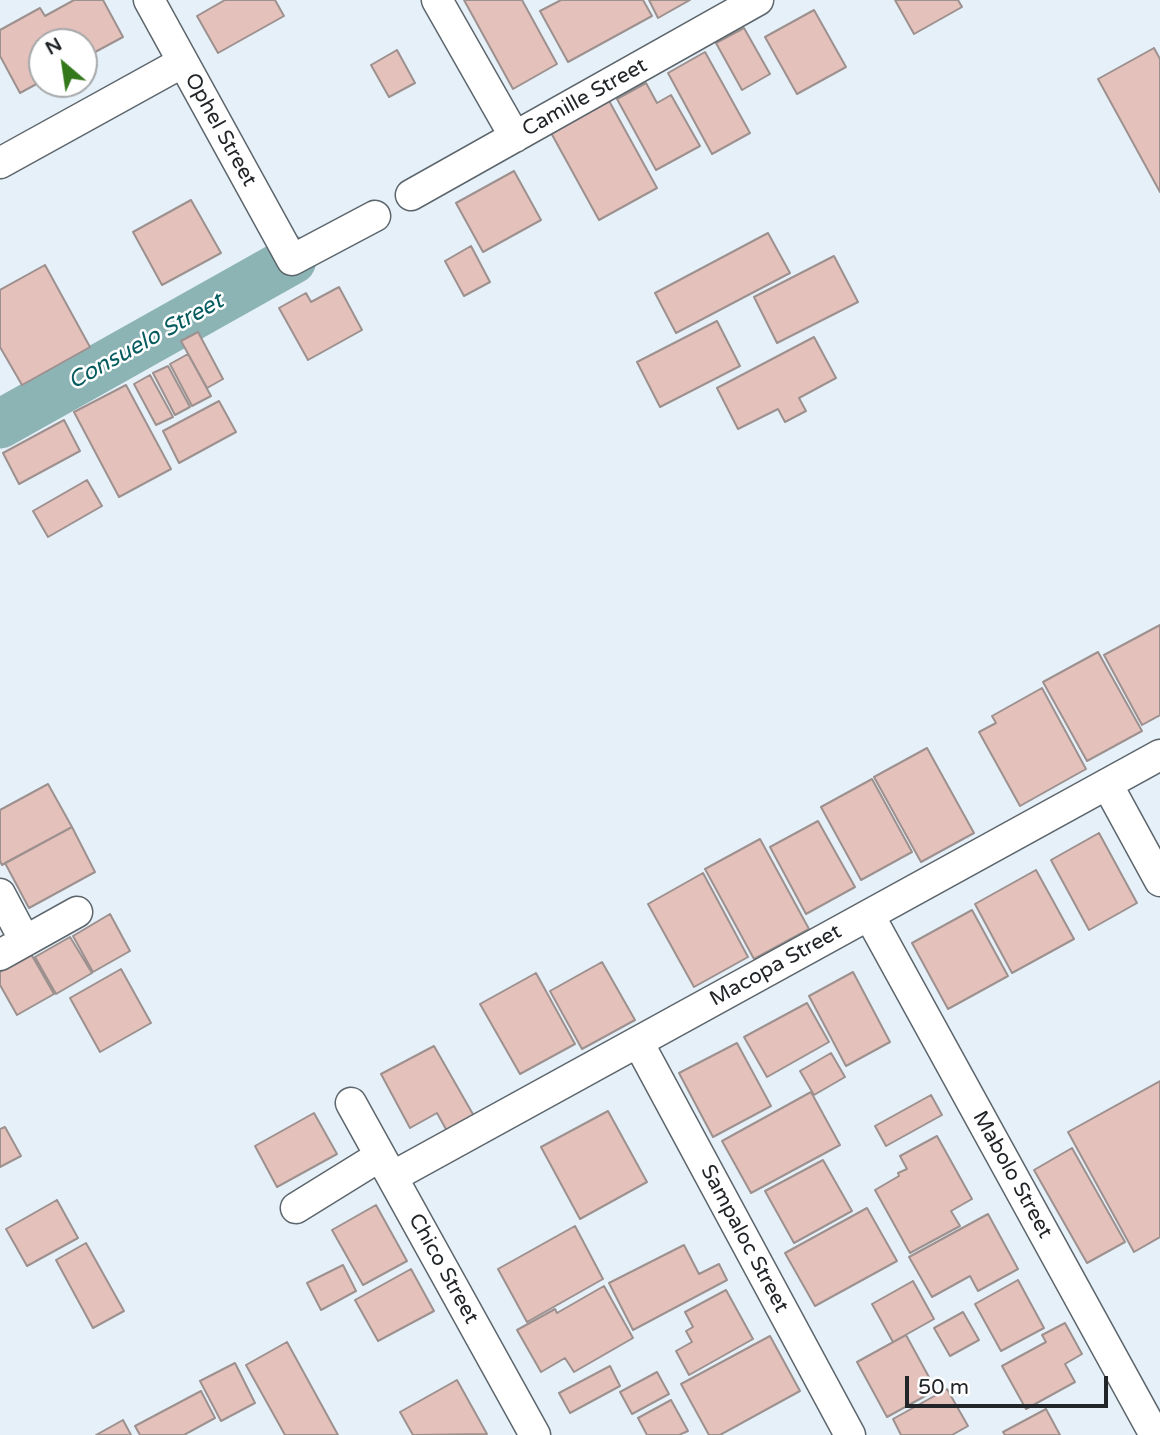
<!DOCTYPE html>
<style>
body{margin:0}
#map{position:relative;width:1160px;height:1435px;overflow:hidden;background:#e6f0f8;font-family:"Varela Round",sans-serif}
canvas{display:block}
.north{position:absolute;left:28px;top:28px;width:70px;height:70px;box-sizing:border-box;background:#fff;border:2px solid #a6a8a9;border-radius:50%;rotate:331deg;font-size:19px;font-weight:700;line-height:28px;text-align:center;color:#212528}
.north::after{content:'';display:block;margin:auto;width:24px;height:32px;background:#33791b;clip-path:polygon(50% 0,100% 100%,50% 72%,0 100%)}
.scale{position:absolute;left:905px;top:1376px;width:203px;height:32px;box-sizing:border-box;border:4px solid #212528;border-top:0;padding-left:9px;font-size:21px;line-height:24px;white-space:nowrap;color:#212528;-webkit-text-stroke:5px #fff;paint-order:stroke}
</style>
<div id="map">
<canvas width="1160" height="1435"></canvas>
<div class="north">N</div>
<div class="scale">50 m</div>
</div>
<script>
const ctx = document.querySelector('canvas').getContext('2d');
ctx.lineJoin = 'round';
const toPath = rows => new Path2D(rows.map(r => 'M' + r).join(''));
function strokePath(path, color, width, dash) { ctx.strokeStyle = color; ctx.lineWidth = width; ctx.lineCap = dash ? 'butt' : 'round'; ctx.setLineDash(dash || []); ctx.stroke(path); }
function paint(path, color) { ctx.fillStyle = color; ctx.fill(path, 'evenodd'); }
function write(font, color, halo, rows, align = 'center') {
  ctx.font = font + ' "Varela Round",sans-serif'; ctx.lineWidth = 5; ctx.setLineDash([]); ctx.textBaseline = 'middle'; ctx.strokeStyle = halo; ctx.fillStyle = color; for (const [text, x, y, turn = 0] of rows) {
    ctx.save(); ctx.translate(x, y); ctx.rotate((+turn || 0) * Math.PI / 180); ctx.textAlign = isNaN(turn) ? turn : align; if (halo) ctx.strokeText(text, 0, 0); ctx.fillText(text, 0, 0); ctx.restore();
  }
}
strokePath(toPath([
 [0,424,292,260]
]), '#8db4b5', 49);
const building = toPath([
 [74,0,103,0,123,37,84,58,84,42,42,42,42,81,20,93,0,56,0,30,40,8,45,16,74,0],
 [225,0,275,0,284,16,218,53,197,16,225,0],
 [464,0,522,0,557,64,513,89,464,0],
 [561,0,643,0,652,16,568,62,540,11,561,0],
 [649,0,690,0,658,18,649,0],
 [895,0,958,0,962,7,914,34,895,0],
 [814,10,846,67,797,94,765,37,814,10],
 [744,28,770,74,742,90,716,43,744,28],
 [1154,48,1160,59,1160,192,1098,79,1154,48],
 [397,50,415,83,389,97,371,65,397,50],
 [705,52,750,133,712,154,668,73,705,52],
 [646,83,657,103,671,95,700,146,656,170,617,99,646,83],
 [608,99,657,188,599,220,550,131,608,99],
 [514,171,541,220,483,252,456,203,514,171],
 [191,200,221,253,162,285,133,232,191,200],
 [768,233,790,273,676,333,655,293,768,233],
 [471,246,490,282,464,296,445,261,471,246],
 [834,256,858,302,777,343,754,297,834,256],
 [45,265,90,347,22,385,0,347,0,290,45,265],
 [339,287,362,330,308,360,279,308,306,293,311,302,339,287],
 [717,321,740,366,660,407,637,362,717,321],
 [198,332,223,379,207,388,181,341,198,332],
 [814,337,836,378,799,398,806,411,785,422,778,409,738,429,717,388,814,337],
 [188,354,211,396,192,406,170,364,188,354],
 [168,366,190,407,175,415,153,373,168,366],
 [150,375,173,417,156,425,134,384,150,375],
 [126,385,171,469,119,497,74,412,126,385],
 [219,401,236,432,179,463,163,431,219,401],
 [64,420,80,451,19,484,3,453,64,420],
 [87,480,102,506,48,537,33,511,87,480],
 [1160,625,1160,715,1142,725,1104,655,1160,625],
 [1098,652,1142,731,1087,761,1043,682,1098,652],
 [1042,688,1086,769,1020,806,979,732,996,723,992,716,1042,688],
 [927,748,974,833,921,862,874,777,927,748],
 [872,779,912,852,861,880,821,807,872,779],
 [48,784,72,827,2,865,0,861,0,810,48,784],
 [818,821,855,887,806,914,770,847,818,821],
 [72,827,95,872,29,908,5,863,72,827],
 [1099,833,1137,903,1089,930,1051,860,1099,833],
 [760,839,809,929,754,959,705,869,760,839],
 [1036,870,1074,939,1012,973,975,904,1036,870],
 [703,873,748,957,694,987,648,904,703,873],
 [972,910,1008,976,948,1009,912,943,972,910],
 [110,914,130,951,93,972,73,936,110,914],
 [70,937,92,973,56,994,35,957,70,937],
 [31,954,54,994,17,1015,0,985,0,972,31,954],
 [602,962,635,1020,582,1049,550,991,602,962],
 [121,969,151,1023,100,1052,70,998,121,969],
 [853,972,890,1042,846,1066,809,996,853,972],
 [536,973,575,1044,520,1074,480,1004,536,973],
 [807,1003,829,1042,767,1077,744,1037,807,1003],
 [737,1043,771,1106,713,1137,679,1073,737,1043],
 [434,1046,474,1116,447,1131,437,1113,410,1128,381,1074,434,1046],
 [831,1053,845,1077,814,1095,800,1071,831,1053],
 [1160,1081,1160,1237,1134,1252,1068,1132,1160,1081],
 [811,1092,840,1145,751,1193,722,1141,811,1092],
 [931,1095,942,1115,886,1146,875,1126,931,1095],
 [608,1111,647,1182,580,1219,541,1147,608,1111],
 [314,1113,337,1154,277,1187,255,1146,314,1113],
 [5,1127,21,1156,0,1167,0,1129,5,1127],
 [937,1136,972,1199,951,1211,960,1226,910,1253,875,1190,899,1176,898,1173,907,1169,900,1156,937,1136],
 [1072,1148,1125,1242,1087,1263,1034,1170,1072,1148],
 [823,1160,852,1211,794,1243,765,1191,823,1160],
 [57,1200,78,1238,27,1266,6,1229,57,1200],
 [376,1205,407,1261,363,1285,332,1230,376,1205],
 [867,1208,897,1261,815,1306,785,1253,867,1208],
 [988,1214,1018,1269,978,1291,970,1276,932,1297,909,1257,988,1214],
 [575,1226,603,1279,527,1322,498,1269,575,1226],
 [86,1243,124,1311,93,1328,56,1260,86,1243],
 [684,1245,699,1274,719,1264,727,1280,633,1330,609,1283,684,1245],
 [343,1265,356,1291,321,1310,307,1283,343,1265],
 [411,1269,434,1311,378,1341,355,1300,411,1269],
 [1018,1280,1044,1328,1001,1351,975,1304,1018,1280],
 [913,1281,934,1319,893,1342,872,1304,913,1281],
 [604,1286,633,1338,574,1372,565,1358,541,1372,517,1330,555,1309,557,1313,604,1286],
 [726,1290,753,1339,689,1375,676,1351,692,1342,686,1331,693,1327,685,1312,726,1290],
 [963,1312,979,1340,950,1356,934,1328,963,1312],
 [1065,1323,1082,1354,1065,1364,1075,1382,1026,1409,1002,1366,1046,1342,1042,1335,1065,1323],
 [906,1335,936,1390,887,1417,857,1362,906,1335],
 [770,1336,800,1391,720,1435,709,1435,681,1384,770,1336],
 [287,1342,338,1435,285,1435,246,1365,287,1342],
 [235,1363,255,1403,221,1421,200,1381,235,1363],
 [610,1366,620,1386,570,1413,559,1393,610,1366],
 [657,1372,669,1394,632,1414,620,1392,657,1372],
 [457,1380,487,1434,413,1435,400,1412,457,1380],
 [947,1389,968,1426,952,1435,901,1435,893,1419,947,1389],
 [201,1391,215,1418,184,1435,140,1435,135,1426,201,1391],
 [671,1400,688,1431,679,1435,647,1435,638,1418,671,1400],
 [1046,1409,1060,1435,1005,1435,1003,1432,1046,1409],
 [123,1420,131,1435,96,1435,123,1420]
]);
paint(building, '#e5c1bc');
strokePath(building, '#9d918f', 2);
const minor = toPath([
 [149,0,292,260,375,216],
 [437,0,515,137],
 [0,163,183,62],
 [411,195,758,0],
 [1107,784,1160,881],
 [0,894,25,941],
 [869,915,1155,1435],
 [0,955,77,912],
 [638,1042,850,1435],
 [351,1103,535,1435],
 [392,1177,1160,755],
 [296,1208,380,1156]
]);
strokePath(minor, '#5d666c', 33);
strokePath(minor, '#fff', 30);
write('21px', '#212528', '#fff', [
 ["Camille Street",585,98,-29],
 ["Ophel Street",220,130,61],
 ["Macopa Street",776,966,-29],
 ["Mabolo Street",1012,1175,61],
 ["Sampaloc Street",744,1239,62],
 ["Chico Street",443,1269,61]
]);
write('italic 23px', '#055b5e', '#fff', [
 ["Consuelo Street",146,342,-29]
]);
</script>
